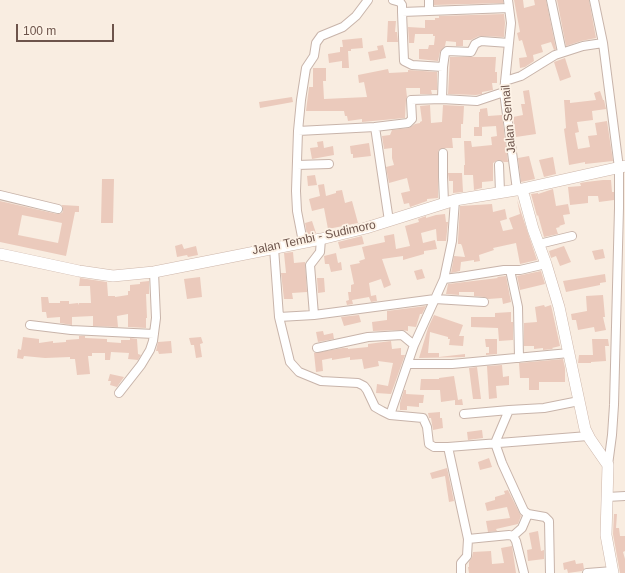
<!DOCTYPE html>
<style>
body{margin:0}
#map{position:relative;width:625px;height:573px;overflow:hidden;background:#f9ede1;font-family:Arial,sans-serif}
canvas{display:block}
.scale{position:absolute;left:16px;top:24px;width:98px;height:18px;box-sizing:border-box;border:2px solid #6d544b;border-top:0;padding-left:5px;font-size:12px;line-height:14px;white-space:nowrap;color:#6d544b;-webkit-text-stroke:3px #fdf2e6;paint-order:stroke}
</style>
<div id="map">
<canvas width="625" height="573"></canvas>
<div class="scale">100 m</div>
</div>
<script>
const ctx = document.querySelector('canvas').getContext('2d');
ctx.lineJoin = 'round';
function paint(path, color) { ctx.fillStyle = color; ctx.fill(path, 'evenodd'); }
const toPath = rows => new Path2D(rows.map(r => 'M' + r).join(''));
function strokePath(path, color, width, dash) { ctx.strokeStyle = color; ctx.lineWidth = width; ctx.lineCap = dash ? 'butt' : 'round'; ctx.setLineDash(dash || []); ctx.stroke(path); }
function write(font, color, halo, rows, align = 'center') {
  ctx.font = font + ' Arial,sans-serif'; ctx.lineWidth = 3.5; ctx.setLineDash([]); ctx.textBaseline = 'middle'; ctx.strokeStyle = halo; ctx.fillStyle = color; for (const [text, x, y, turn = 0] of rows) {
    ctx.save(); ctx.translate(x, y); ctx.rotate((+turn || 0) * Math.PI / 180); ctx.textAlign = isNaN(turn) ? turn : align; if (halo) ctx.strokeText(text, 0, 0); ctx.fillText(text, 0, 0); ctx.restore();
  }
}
paint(toPath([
 [434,0,503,0,503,3,434,5],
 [514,0,523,0,524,8,535,5,534,0,546,0,556,49,554,50,551,42,541,45,543,52,533,55,534,61,525,67,520,68,519,58,527,57,522,40,519,41,517,33,520,32],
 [557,0,589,0,596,38,581,41,566,46],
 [504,14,505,23,504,37,479,36,471,40,463,40,463,46,456,46,456,42,446,41,445,46,440,52,438,61,419,59,419,49,428,49,429,45,434,45,435,36,433,36,433,34,415,34,414,43,409,43,408,27,425,28,425,20,435,20,435,18,439,18,439,16],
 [388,21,396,21,395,32,397,32,398,42,387,42],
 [362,38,363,48,351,49,351,51,348,51,349,68,342,68,342,61,329,63,328,54,340,52,340,47,343,47,342,40],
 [383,45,386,58,370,61,368,52,378,50,377,46],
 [450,57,496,57,495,72,497,72,497,83,492,83,493,90,482,92,482,94,476,95,448,94],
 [565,58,571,77,560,81,554,62],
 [313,68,326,68,326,81,323,81,324,99,367,97,364,82,359,83,358,75,388,69,389,73,408,72,408,70,437,72,437,90,431,90,432,94,420,94,420,88,406,88,407,97,406,100,405,118,362,122,362,119,348,121,347,116,345,116,344,111,306,111,309,87,313,87],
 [529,90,536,134,516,137,513,117,523,115,521,104,525,104,523,91],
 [600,91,603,100,604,100,606,109,592,111,593,120,577,122,579,132,575,133,578,149,590,147,588,136,597,135,595,123,607,121,613,161,585,164,585,162,569,165,564,129,566,128,564,100,570,100,570,103,596,100,594,93],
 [292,97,293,102,260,108,259,102],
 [430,105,431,123,442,122,443,105,464,106,463,124,461,124,461,138,452,138,453,148,443,148,438,151,438,198,427,199,427,201,410,207,409,203,404,204,401,193,410,191,407,178,389,183,386,167,394,165,392,158,392,148,384,149,382,136,390,135,392,130,409,128,415,124,420,123,420,122,422,121,420,106],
 [487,108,488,116,502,115,508,162,504,162,499,160,496,161,493,163,493,181,482,182,482,188,474,190,473,175,464,175,464,165,465,165,464,141,471,141,472,147,492,145,491,137,497,136,496,126,480,127,482,127,482,136,474,136,474,127,479,127,479,112,480,112,480,109],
 [323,141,324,148,333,146,334,155,312,159,310,148,318,147,317,142],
 [369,143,371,156,353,158,353,154,351,154,350,146],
 [529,156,535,179,521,182,518,158],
 [553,157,556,174,544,177,539,160],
 [448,173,462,173,463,192,453,193,453,181,449,181],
 [315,175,317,185,308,186,307,176],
 [102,179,114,179,113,223,101,223],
 [603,180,611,180,612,192,614,192,614,200,599,202,598,196,588,196,588,203,570,205,568,187,581,186,580,183,586,182],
 [324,184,326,196,336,193,336,191,342,190,345,203,352,201,358,223,328,229,324,208,312,211,309,199,320,196,318,185],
 [553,189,556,206,568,204,570,214,563,215,565,224,559,226,560,227,556,228,558,234,544,237,538,215,537,216,531,194,538,193,538,194],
 [517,200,537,260,520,264,516,243,493,248,494,250,479,255,480,261,474,262,474,260,461,262,460,271,451,273,454,256,465,257,462,246,461,244,458,244,458,240,460,206,492,204,493,212,505,209,507,219,500,221,503,231,513,229,509,218,520,214],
 [0,201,57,214,62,213,63,211,62,205,79,206,79,212,75,212,66,256,0,242],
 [22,215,62,223,58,243,18,235],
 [445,214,446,222,448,222,446,241,437,241,436,229,421,233,423,243,435,240,437,249,424,251,424,254,403,260,403,256,382,259,391,285,384,288,381,279,369,283,371,296,376,295,377,301,371,302,369,297,352,300,353,304,347,305,346,301,349,300,348,292,351,292,351,285,354,284,350,265,360,263,359,261,365,259,362,247,385,242,384,236,394,234,396,249,410,246,405,226,419,222,418,219,426,216,426,218,436,215],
 [312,221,316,233,307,235,305,223],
 [362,236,364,244,340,249,338,242],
 [182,244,184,249,196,246,198,255,188,257,187,255,177,257,175,246],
 [564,246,571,262,560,266,556,256,551,258,549,251],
 [603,249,605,258,595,260,592,251],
 [293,252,294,263,305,262,307,292,292,293,293,299,284,299,281,273,286,273,284,253],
 [336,253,338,263,341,262,342,270,331,272,329,264,325,264,324,256],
 [422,269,425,278,417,280,414,271],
 [541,271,545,284,520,290,517,276],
 [605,274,606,282,600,283,600,285,566,292,563,281],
 [506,276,511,302,503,304,502,298,488,299,484,297,474,296,474,292,459,292,459,295,446,294,448,284,498,278,497,277],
 [200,277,202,297,187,299,184,279],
 [80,278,107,282,108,296,115,296,115,297,128,295,128,291,130,291,130,285,140,284,140,282,149,281,149,294,146,294,147,318,146,318,146,328,128,327,128,314,117,316,118,327,93,326,93,316,72,317,72,325,60,323,60,317,47,318,46,312,42,312,41,297,48,297,49,303,60,303,60,301,69,301,69,304,78,303,79,305,79,303,91,303,90,286,79,286],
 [317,278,324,278,325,292,318,293],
 [603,295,605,317,603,317,606,330,595,332,594,327,578,330,576,320,572,320,571,314,587,311,586,296],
 [544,305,545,307,551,305,560,346,552,348,553,349,543,350,543,348,534,349,534,346,524,346,524,323,537,322,535,307],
 [426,306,422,314,420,314,416,327,408,326,408,331,402,330,373,331,372,322,387,320,387,311],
 [511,312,511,322,513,322,513,340,499,341,498,328,471,327,471,317,495,317,495,313],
 [359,315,361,322,344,326,341,317],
 [434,315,463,325,459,336,464,336,463,346,449,345,450,339,448,339,448,337,430,332,428,353,439,353,439,357,465,354,465,357,419,358,428,328],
 [323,331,324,335,333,333,334,339,318,342,316,332],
 [79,336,85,336,85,338,107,339,107,342,121,343,121,340,130,340,130,338,137,339,138,354,141,355,138,360,128,359,129,353,111,352,110,360,105,360,105,353,92,353,92,356,88,356,90,374,77,375,75,359,70,359,70,357,45,358,24,356,23,359,17,358,18,349,21,350,23,337,39,339,39,343,53,341,53,343,66,342,66,340,79,339],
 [201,337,203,343,200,344,202,357,196,358,194,345,191,345,189,338],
 [485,339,497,339,497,354,486,355,486,353,489,353,489,347,486,347],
 [592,339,608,339,609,346,605,346,606,361,591,362,591,363,578,363,579,355,593,355],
 [171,341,172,353,159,354,158,351,156,351,158,342],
 [391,341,392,349,401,348,401,355,405,355,391,394,376,393,377,384,388,386,393,363,378,361,379,366,364,369,362,359,350,360,350,357,332,360,332,358,322,360,323,371,316,372,314,353,343,348,348,348,348,349,368,347,368,344],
 [563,359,565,368,565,382,539,382,539,390,529,390,529,378,520,378,519,363],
 [502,365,503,377,509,376,509,385,496,386,497,398,489,399,487,366],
 [477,367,481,399,473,399,469,368],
 [110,374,124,377,117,387,110,385,111,381,108,381],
 [454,376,458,400,462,399,463,405,455,405,455,400,441,402,440,390,420,390,421,379,439,379,439,378],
 [404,390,406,390,406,394,424,395,423,403,419,403,419,407,407,406,407,410,400,410,400,403],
 [440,412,440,418,442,418,443,428,433,430,431,418,429,418,428,413],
 [482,430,483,438,468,440,467,432],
 [489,458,492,467,480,470,478,462],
 [447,468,454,501,449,502,445,476,432,479,430,473],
 [508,490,521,516,518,524,496,529,497,531,488,532,486,521,510,518,507,507,487,511,485,503,495,500,495,497,505,494,504,491],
 [614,514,617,514,616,528,619,528,620,536,625,536,625,551,623,552,625,559,625,573,620,573,613,534],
 [538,531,541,551,544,550,544,559,528,561,527,550,532,549,529,533],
 [512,546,516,573,469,573,468,567,469,567,469,562,472,557,473,552,491,551,492,564,504,563,501,548],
 [575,560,576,564,583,563,584,569,582,571,568,573,567,569,564,570,563,563]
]), '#ebcabc');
const street = toPath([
 [393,0,400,2,402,5,402,12],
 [429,0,429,10],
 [508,0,511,23,504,92,517,190],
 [551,0,562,52],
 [594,0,603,43,619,168,619,208,614,405,612,435,608,465],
 [443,67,445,53,447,51,471,52,475,44,481,41,509,43],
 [505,81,521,76,555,55,583,46,603,43],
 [442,99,443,67,412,65,404,61,402,12,509,8],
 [375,127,389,221],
 [298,131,375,127,408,123,412,119,411,100,442,99,477,101,504,92],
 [443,153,443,177,444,203],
 [297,165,329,164],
 [499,165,500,192],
 [0,195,58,209],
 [303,242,297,211,296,191,298,131,301,100,306,68,314,56,316,43,321,36,343,27,356,16,368,0],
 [539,244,572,236],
 [274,248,279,317,290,362,299,372,321,381,358,383,364,386,367,390,375,407,382,411,390,415,423,418,427,427,429,444,434,447,448,447,588,436],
 [510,270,518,307,519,358],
 [444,279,460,277,504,270,520,270,546,264],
 [314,315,310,265,320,252,321,239],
 [279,317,314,315,435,299,484,302],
 [30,325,71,330,154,334],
 [317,348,368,337,402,335,414,345],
 [408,364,452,364,569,353],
 [119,393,141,365,150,350,153,341,156,318,154,272],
 [464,414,509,410],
 [390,415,414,345,444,279,452,241,455,200],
 [448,447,468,539,509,535,513,536,516,541,524,573],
 [607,497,625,496],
 [513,536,522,528,528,514],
 [461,573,461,563,467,556,468,539],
 [550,573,549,521,545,517,528,514,524,511,502,463,495,443,509,410,544,408,579,401],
 [587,573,613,571]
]);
const secondary = toPath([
 [522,189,533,229,546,264,559,307,585,429,590,439,608,465,606,535,613,573],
 [0,254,79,271,113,276,154,272,321,239,366,228,455,200,522,189,625,166]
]);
strokePath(street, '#c8b4aa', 10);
strokePath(secondary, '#cdb6aa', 12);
strokePath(street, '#fff', 8);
strokePath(secondary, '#fff', 11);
write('12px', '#6d544b', '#fdf2e6', [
 ["Jalan Semail",509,119,-95],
 ["Jalan Tembi - Sudimoro",314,238,-12]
]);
</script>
